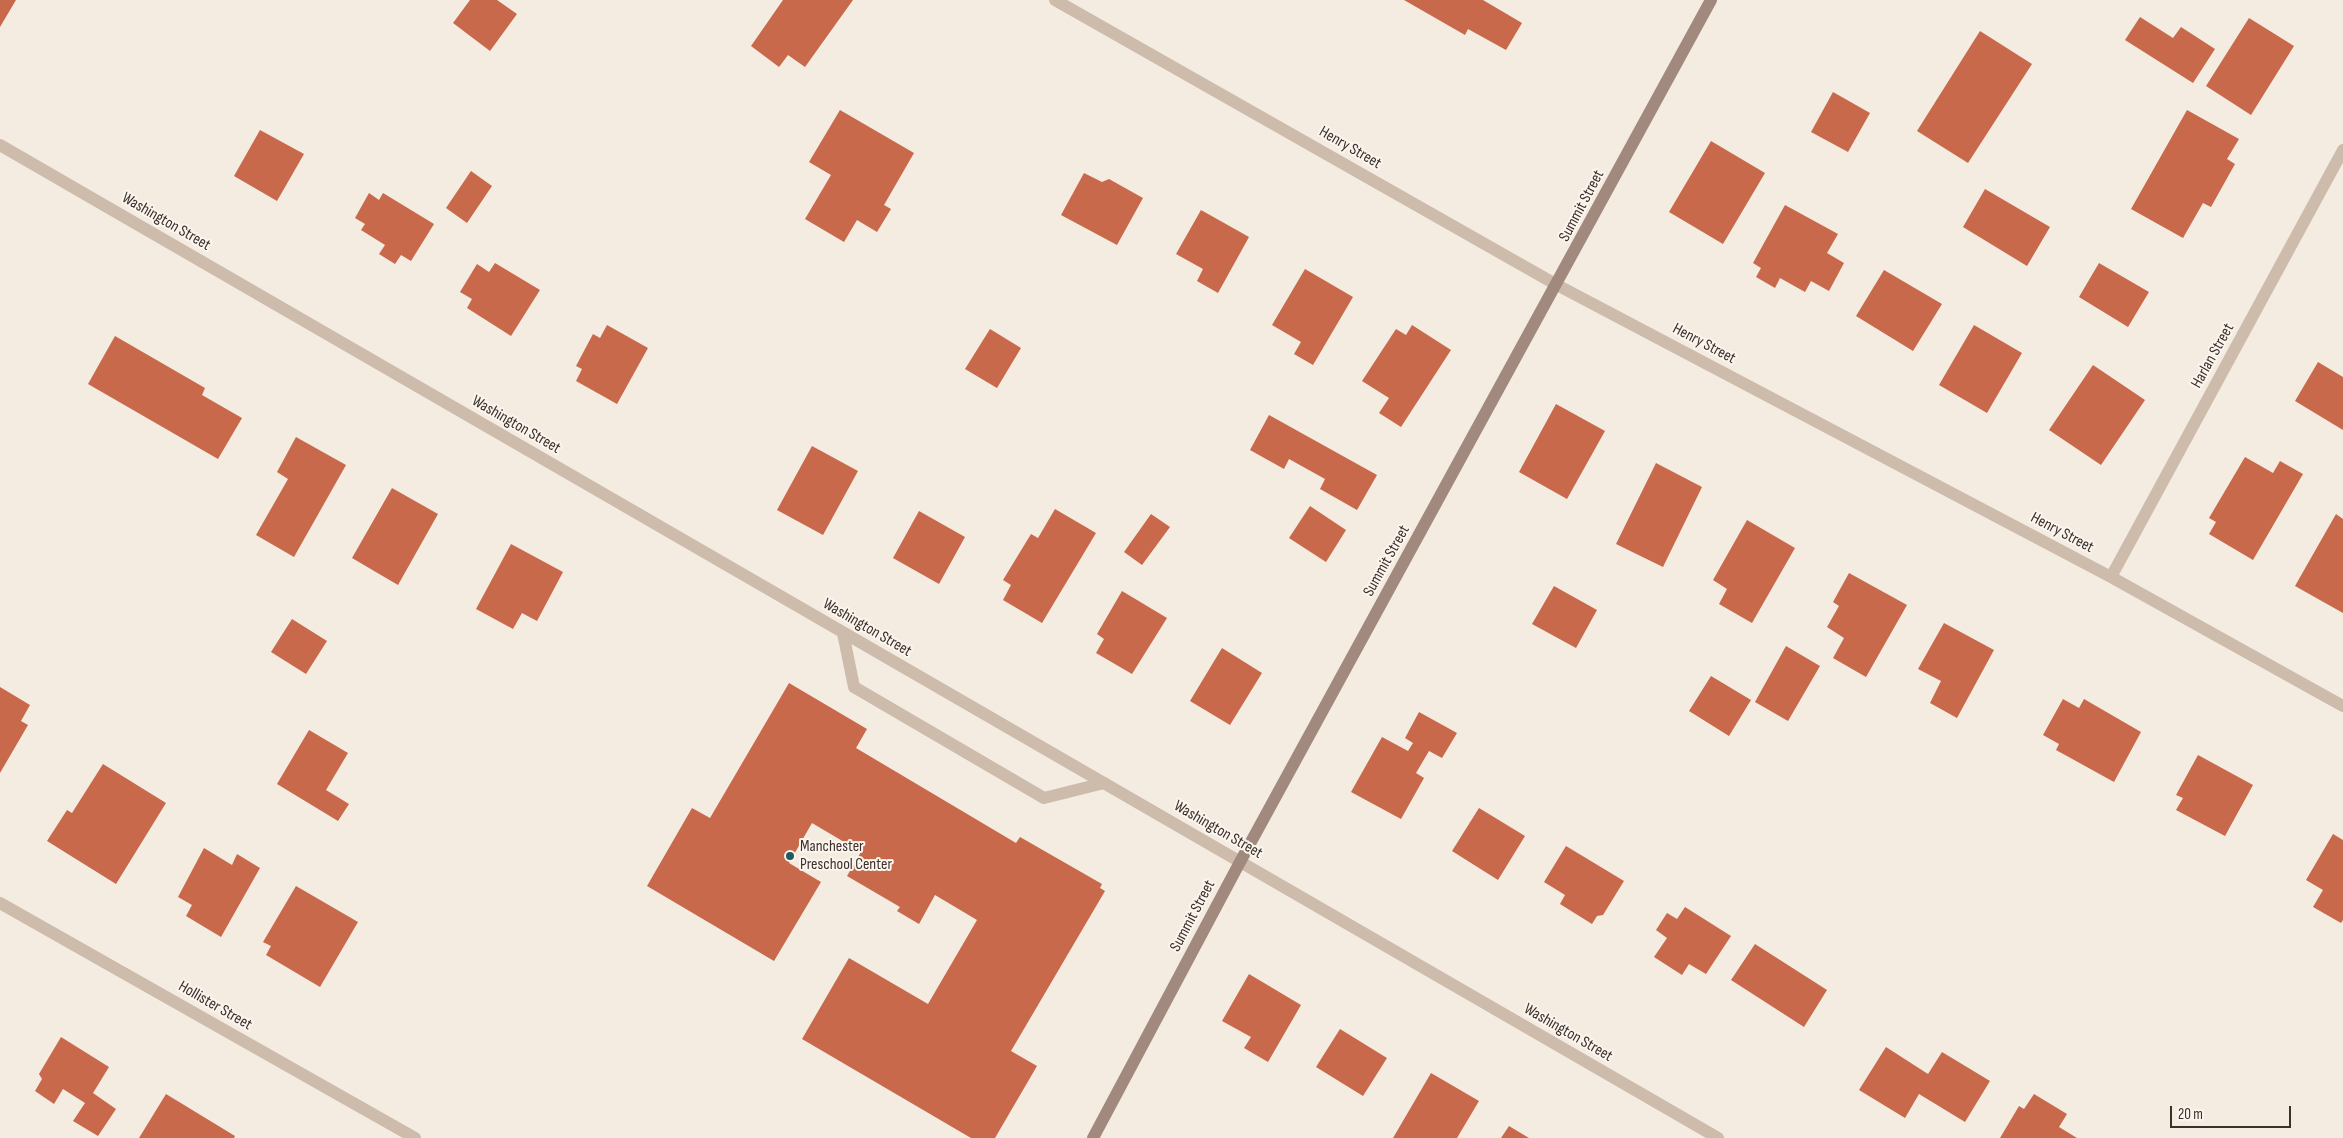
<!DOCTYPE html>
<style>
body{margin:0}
#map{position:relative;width:2343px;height:1138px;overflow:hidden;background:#f4ebe1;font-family:"Sofia Sans Condensed",sans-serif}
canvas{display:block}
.scale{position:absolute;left:2170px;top:1106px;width:121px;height:22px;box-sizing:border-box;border:2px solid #3b302b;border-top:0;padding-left:6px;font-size:15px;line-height:18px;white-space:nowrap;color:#3b302b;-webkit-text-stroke:4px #fbf5ee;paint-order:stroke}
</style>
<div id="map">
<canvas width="2343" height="1138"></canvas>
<div class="scale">20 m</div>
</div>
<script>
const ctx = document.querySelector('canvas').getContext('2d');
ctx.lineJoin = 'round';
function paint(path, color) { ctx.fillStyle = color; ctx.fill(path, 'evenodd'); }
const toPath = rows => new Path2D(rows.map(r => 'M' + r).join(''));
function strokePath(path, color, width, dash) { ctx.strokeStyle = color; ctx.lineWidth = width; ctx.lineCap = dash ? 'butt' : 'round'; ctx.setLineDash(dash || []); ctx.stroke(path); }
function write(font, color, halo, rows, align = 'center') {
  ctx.font = font + ' "Sofia Sans Condensed",sans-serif'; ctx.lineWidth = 4; ctx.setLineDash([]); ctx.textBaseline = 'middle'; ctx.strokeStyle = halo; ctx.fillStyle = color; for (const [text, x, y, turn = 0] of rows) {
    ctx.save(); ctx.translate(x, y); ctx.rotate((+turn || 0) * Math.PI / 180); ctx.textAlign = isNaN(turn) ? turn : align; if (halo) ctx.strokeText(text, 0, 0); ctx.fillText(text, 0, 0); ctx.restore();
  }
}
paint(toPath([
 [0,0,16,0,0,27],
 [470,0,497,0,517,14,490,51,453,23],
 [783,0,853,0,805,67,788,55,779,67,751,46],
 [1404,0,1483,0,1522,23,1506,50,1468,29,1465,35],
 [2140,17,2173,38,2181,27,2215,49,2193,83,2125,40],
 [2249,18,2294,46,2251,115,2206,86],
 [1980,31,2032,64,1968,163,1917,131],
 [1833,92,1870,113,1848,152,1811,132],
 [840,110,914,153,884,205,891,209,877,232,857,220,844,242,805,219,831,175,809,162],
 [2187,110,2239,139,2227,159,2235,164,2211,207,2203,203,2183,238,2131,209],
 [260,130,304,154,277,201,234,176],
 [1711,141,1765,173,1723,244,1669,212],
 [471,171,492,186,467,223,446,208],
 [1084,173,1102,182,1109,179,1143,198,1117,245,1061,215],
 [1985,189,2050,227,2027,266,1963,227],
 [369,193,379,200,383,193,434,224,411,261,401,255,395,264,379,254,385,245,361,230,365,224,355,218],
 [1785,205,1838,234,1827,253,1844,263,1829,291,1811,281,1805,292,1780,278,1775,288,1756,277,1761,268,1753,263],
 [1201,210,1249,237,1218,293,1197,281,1203,269,1176,254],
 [495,263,540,290,511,336,467,308,472,299,460,292,477,264,489,272],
 [2099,263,2149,292,2128,327,2079,297],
 [1305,269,1353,297,1313,365,1294,354,1301,342,1272,325],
 [1884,270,1942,304,1913,351,1856,316],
 [607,325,648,348,617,404,576,381,582,369,576,366,593,334,600,338],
 [1412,325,1451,350,1401,427,1379,413,1389,398,1362,381,1396,329,1406,335],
 [1974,325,2022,353,1987,413,1939,385],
 [990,329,1021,348,997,388,965,369],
 [115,336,205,388,202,395,242,418,218,459,88,384],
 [2318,362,2343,377,2343,430,2295,401],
 [2093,365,2145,400,2101,465,2049,430],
 [1556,404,1605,431,1567,499,1519,472],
 [1269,415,1377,475,1357,510,1320,489,1325,479,1289,459,1284,469,1250,450],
 [296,437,346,465,294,557,256,535,288,479,277,472],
 [812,446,858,471,823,535,777,510],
 [2245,457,2273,473,2280,461,2303,474,2253,560,2209,534,2216,522,2209,518],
 [1656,463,1702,487,1663,567,1616,544],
 [392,488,438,514,398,585,352,558],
 [1310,506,1346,530,1326,562,1289,538],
 [1055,509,1096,533,1042,623,1003,600,1011,585,1003,580,1031,534,1038,538],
 [919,511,965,537,939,584,893,558],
 [1151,514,1170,527,1142,565,1124,552],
 [2336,514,2343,519,2343,613,2295,586],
 [1747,520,1795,548,1752,623,1719,604,1727,589,1713,580],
 [511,544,563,572,537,621,522,613,513,629,476,609],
 [1849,573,1907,605,1866,677,1833,658,1844,638,1827,627,1839,606,1833,602],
 [1554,586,1597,610,1576,648,1532,624],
 [1122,591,1167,618,1132,674,1096,653,1104,639,1097,634],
 [292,619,327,641,306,674,271,652],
 [1944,623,1994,650,1957,718,1930,703,1941,681,1918,669],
 [1786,646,1820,666,1788,721,1755,702],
 [1222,648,1262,673,1230,725,1190,701],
 [1711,676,1751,700,1729,736,1689,711],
 [789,683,867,729,856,748,1016,843,1020,837,1102,884,1100,888,1105,891,1011,1051,1037,1066,995,1138,971,1138,802,1039,849,958,928,1004,977,920,935,895,919,924,897,911,900,907,847,876,861,852,812,823,789,863,821,882,774,961,647,886,692,808,710,818],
 [0,687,30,705,21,721,28,725,0,773],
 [2063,699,2079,708,2084,699,2141,732,2114,782,2056,750,2059,744,2043,735],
 [1419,712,1457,733,1442,758,1429,751,1416,773,1424,778,1401,819,1351,792,1382,737,1408,751,1413,743,1405,738],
 [309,730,348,753,326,790,349,804,338,821,277,784],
 [2198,755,2253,785,2225,836,2176,810,2183,798,2176,795],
 [103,764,166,803,116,884,47,841,67,810,72,813],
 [1479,808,1525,836,1498,880,1452,851],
 [2333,834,2343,840,2343,920,2341,923,2313,907,2323,890,2306,880],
 [1566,846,1624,881,1603,915,1597,916,1592,924,1560,904,1565,895,1544,882],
 [204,848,232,865,237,854,260,868,221,937,186,916,192,905,178,897],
 [296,886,358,922,320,987,266,955,271,946,263,942],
 [1685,907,1731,936,1706,974,1689,964,1682,975,1654,957,1667,938,1656,930,1667,913,1677,919],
 [1755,944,1827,990,1804,1027,1731,980],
 [1249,974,1301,1005,1268,1062,1244,1048,1251,1037,1222,1021],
 [1340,1029,1387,1058,1363,1096,1316,1067],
 [61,1037,109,1067,93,1093,116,1109,98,1136,73,1121,85,1103,63,1089,54,1104,35,1091,42,1079,39,1074],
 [1886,1047,1928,1074,1942,1052,1990,1081,1965,1122,1919,1094,1905,1118,1859,1090],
 [1431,1073,1479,1101,1457,1138,1393,1138],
 [166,1094,235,1136,234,1138,139,1138],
 [2034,1094,2067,1114,2059,1127,2077,1138,2000,1138,2019,1106,2024,1109],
 [1509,1126,1529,1138,1501,1138]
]), '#c8694b');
strokePath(toPath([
 [843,633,854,687,1044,798,1104,783]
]), '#cdbbac', 12);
strokePath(toPath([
 [1055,0,1557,285,2111,577,2343,706],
 [0,145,1718,1138],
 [2111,577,2343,150],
 [0,903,415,1138]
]), '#cdbbac', 12);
strokePath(toPath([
 [1093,1138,1240,862,1711,0]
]), '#a18a7d', 12);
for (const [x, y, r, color] of [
 [790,856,5,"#1f5a5e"]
]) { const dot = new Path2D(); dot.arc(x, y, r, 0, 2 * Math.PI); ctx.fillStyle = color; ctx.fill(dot); strokePath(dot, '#fbf5ee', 2); }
write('16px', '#3b302b', '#fbf5ee', [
 ["Henry Street",1350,148,30],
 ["Summit Street",1582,206,-62],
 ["Washington Street",166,222,30],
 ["Henry Street",1704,344,28],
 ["Harlan Street",2213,356,-61],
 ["Washington Street",516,425,30],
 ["Henry Street",2062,533,28],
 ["Summit Street",1387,561,-61],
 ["Washington Street",867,628,30],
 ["Washington Street",1218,830,30],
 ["Summit Street",1193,916,-62],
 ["Hollister Street",215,1006,30],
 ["Washington Street",1568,1033,30]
]);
write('16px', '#3b302b', '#fbf5ee', [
 ["Manchester",800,847],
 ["Preschool Center",800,865]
], 'left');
</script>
